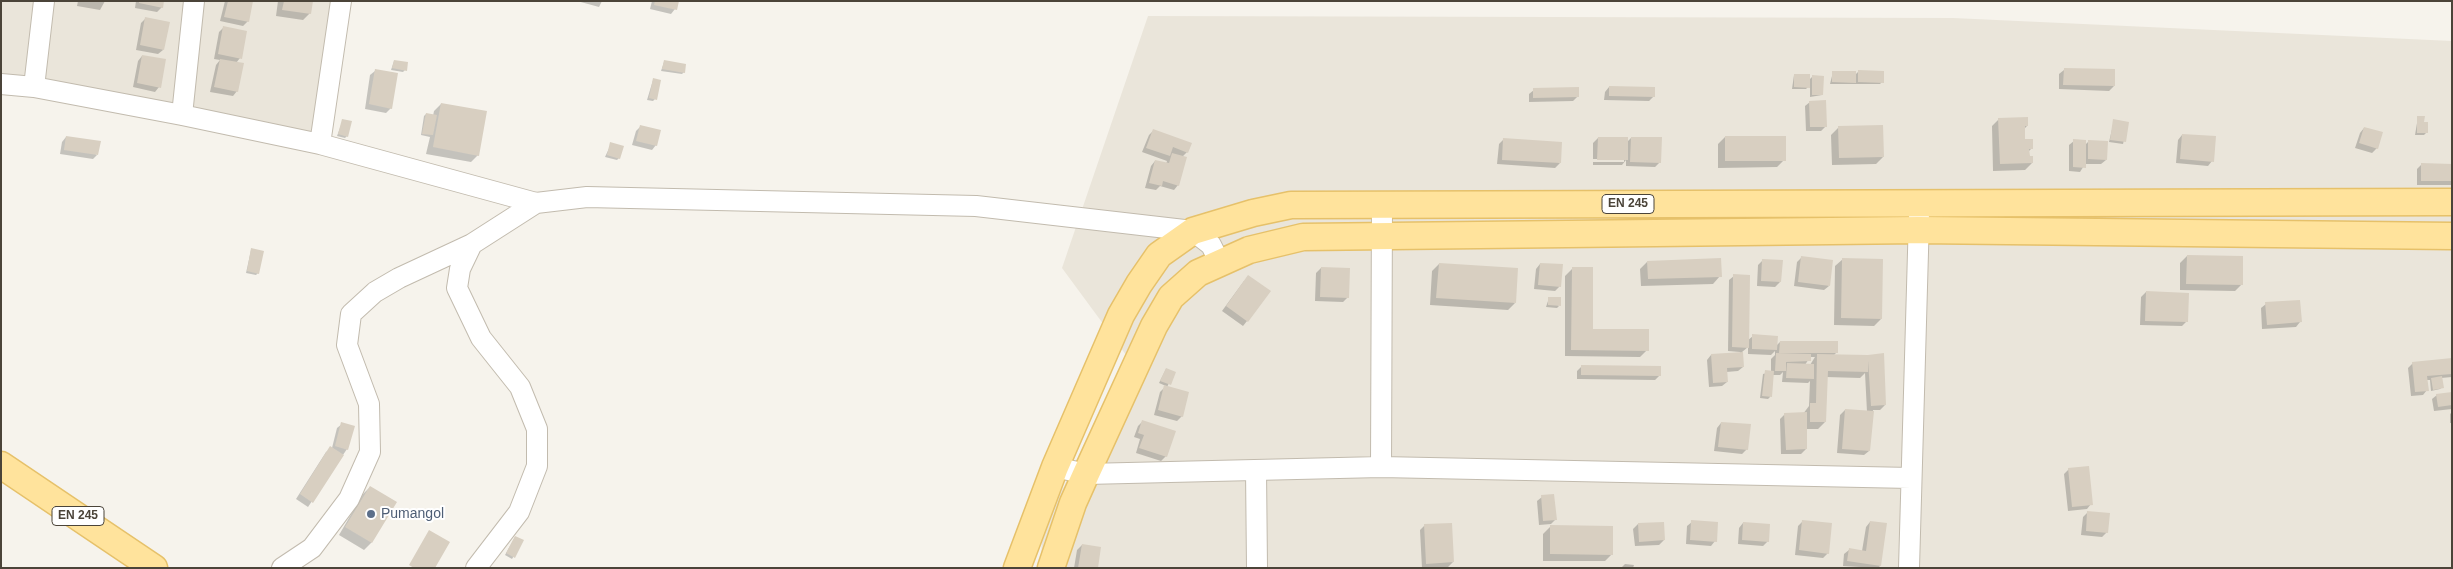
<!DOCTYPE html>
<style>
body{margin:0}
#map{position:relative;width:2453px;height:569px;overflow:hidden;background:#f6f3ec;font-family:Helvetica,sans-serif}
canvas{display:block}
.frame{position:absolute;inset:0;border:2px solid #4b4439;pointer-events:none}
</style>
<div id="map">
<canvas width="2453" height="569"></canvas>
<div class="frame"></div>
</div>
<script>
const ctx = document.querySelector('canvas').getContext('2d');
ctx.lineJoin = 'round';
function paint(path, color) { ctx.fillStyle = color; ctx.fill(path, 'evenodd'); }
const toPath = rows => new Path2D(rows.map(r => 'M' + r).join(''));
function strokePath(path, color, width, dash) { ctx.strokeStyle = color; ctx.lineWidth = width; ctx.lineCap = dash ? 'butt' : 'round'; ctx.setLineDash(dash || []); ctx.stroke(path); }
function write(font, color, halo, rows, align = 'center') {
  ctx.font = font + ' Helvetica,sans-serif'; ctx.lineWidth = 4; ctx.setLineDash([]); ctx.textBaseline = 'middle'; ctx.strokeStyle = halo; ctx.fillStyle = color; for (const [text, x, y, turn = 0] of rows) {
    ctx.save(); ctx.translate(x, y); ctx.rotate((+turn || 0) * Math.PI / 180); ctx.textAlign = isNaN(turn) ? turn : align; if (halo) ctx.strokeText(text, 0, 0); ctx.fillText(text, 0, 0); ctx.restore();
  }
}
paint(toPath([
 [1,1,338,1,320,144,1,84],
 [1148,16,1953,18,2452,41,2452,568,1041,568,1042,529,1129,359,1062,268]
]), '#eae5da');
paint(toPath([
 [78,1,105,1,100,10,77,6],
 [136,1,163,1,162,7,157,12,135,8],
 [225,1,251,1,248,21,243,26,220,21],
 [278,1,311,1,310,13,303,20,276,16],
 [577,1,602,1,599,7],
 [652,1,677,1,675,9,671,14,650,9],
 [146,18,163,50,158,54,136,50,141,23],
 [224,27,240,58,236,63,237,91,233,96,210,92,216,65,220,60,214,59,219,32],
 [142,56,159,87,155,92,133,87,138,61],
 [394,61,405,70,403,72,391,70],
 [664,62,684,72,682,74,661,71],
 [2064,70,2114,86,2109,91,2059,89,2059,74],
 [375,71,391,108,386,113,365,109,370,75],
 [1859,71,1882,82,1880,84,1830,84,1833,72,1855,75],
 [1794,75,1808,81,1812,77,1822,95,1810,97,1810,85,1806,89,1792,89],
 [653,80,655,99,653,101,647,100],
 [1609,87,1654,96,1649,101,1604,100,1605,92],
 [1534,90,1578,96,1573,101,1529,102,1529,94],
 [1810,102,1826,126,1821,131,1806,131,1805,106],
 [441,104,478,155,471,162,426,154,430,137,421,135,424,116,426,114,433,116,434,111],
 [2418,117,2426,133,2424,135,2415,135],
 [1999,119,2027,126,2024,129,2024,140,2032,148,2028,152,2032,163,2025,170,1993,171,1992,126],
 [343,120,347,136,345,138,337,136],
 [2114,121,2128,123,2123,144,2109,142],
 [640,127,656,145,652,150,632,145,636,131],
 [1838,128,1883,157,1876,164,1832,165,1831,135],
 [2364,128,2377,148,2372,153,2355,148,2360,133],
 [1154,130,1187,152,1182,157,1178,185,1174,190,1160,186,1156,190,1145,188,1151,166,1155,161,1166,164,1167,161,1142,152,1149,135],
 [2182,135,2212,161,2208,166,2176,163,2178,140],
 [66,137,97,155,93,159,60,154,62,142],
 [1725,137,1784,160,1777,167,1718,168,1718,144],
 [1598,138,1626,143,1631,138,1660,162,1655,167,1626,166,1626,160,1622,165,1593,165,1593,162,1624,162,1624,159,1593,159,1593,143],
 [1503,140,1560,163,1555,168,1497,164,1499,144],
 [2074,141,2085,145,2089,141,2106,160,2101,164,2085,164,2080,172,2069,171,2069,145],
 [611,144,619,158,617,160,605,157],
 [2421,165,2452,165,2452,185,2417,185,2417,169],
 [251,250,258,273,256,275,246,273],
 [2187,256,2242,284,2235,291,2180,290,2180,263],
 [1802,257,1829,286,1824,290,1794,286,1797,262],
 [1843,259,1881,319,1874,326,1834,325,1835,266],
 [1763,260,1780,282,1775,287,1757,286,1758,265],
 [1647,262,1720,276,1713,284,1641,286,1640,269],
 [1439,264,1515,303,1508,310,1430,305,1432,271],
 [1540,264,1560,286,1555,291,1534,289,1536,269],
 [1321,268,1348,297,1343,302,1315,301,1316,273],
 [1572,269,1591,330,1647,350,1640,357,1565,356,1565,276],
 [1734,276,1747,341,1753,336,1776,346,1780,342,1836,353,1833,356,1867,357,1885,405,1880,410,1873,410,1869,451,1864,455,1837,453,1840,415,1845,410,1867,412,1865,373,1860,378,1826,377,1825,422,1818,429,1806,429,1806,449,1801,454,1781,454,1780,419,1785,414,1803,414,1809,406,1810,381,1808,383,1782,382,1783,372,1780,375,1773,375,1770,397,1768,399,1760,398,1763,374,1771,372,1771,359,1775,355,1775,351,1771,355,1748,354,1748,347,1742,352,1743,367,1738,371,1726,372,1727,382,1722,386,1709,387,1707,360,1711,355,1740,354,1740,352,1728,351,1729,280],
 [1810,357,1815,357,1810,365,1805,365],
 [1244,281,1247,321,1243,326,1222,311],
 [2146,292,2186,322,2182,326,2140,325,2141,297],
 [1549,298,1559,306,1557,308,1546,307],
 [2266,304,2300,322,2296,327,2262,329,2261,308],
 [2452,359,2452,377,2441,378,2442,387,2440,389,2431,391,2430,380,2426,380,2427,390,2423,395,2411,396,2408,368,2413,363],
 [1582,366,1660,375,1655,380,1577,379,1577,371],
 [1166,369,1174,373,1167,387,1182,416,1177,421,1154,415,1160,392,1166,386,1159,383],
 [2452,393,2452,409,2434,411,2432,399,2437,395],
 [2452,412,2452,423,2450,423,2450,414],
 [1143,421,1166,456,1161,461,1136,453,1140,439,1134,437,1138,426],
 [1721,423,1747,449,1742,454,1714,451,1717,428],
 [342,424,347,449,308,507,296,499,326,452,332,448,337,428],
 [2069,469,2091,504,2087,509,2068,511,2064,474],
 [370,487,396,502,371,543,364,550,339,535,363,494],
 [1542,497,1555,520,1551,524,1539,525,1537,501],
 [2088,512,2107,532,2102,537,2081,535,2083,517],
 [1803,521,1828,553,1823,558,1795,555,1798,526],
 [1692,522,1715,541,1711,546,1686,544,1687,526],
 [1870,522,1880,566,1878,568,1843,566,1844,554,1849,550,1862,551,1866,527],
 [1743,523,1768,541,1763,546,1738,544,1739,528],
 [1638,524,1664,540,1659,545,1635,546,1633,529],
 [1425,525,1453,562,1448,567,1422,568,1420,530],
 [1551,526,1612,554,1605,561,1543,561,1543,534],
 [515,537,523,541,512,559,505,555],
 [1082,545,1096,568,1074,568,1077,550],
 [1625,564,1634,565,1633,568,1621,568]
]), '#0003');
paint(toPath([
 [139,1,164,1,163,8,139,3],
 [228,1,253,1,249,22,224,17],
 [284,1,313,1,311,14,282,10],
 [655,1,679,1,677,10,654,5],
 [145,17,170,22,164,50,140,45],
 [223,26,247,31,242,59,218,54],
 [142,55,166,59,161,88,137,83],
 [220,59,244,63,238,92,214,87],
 [394,60,408,62,407,71,392,68],
 [664,60,686,64,685,73,662,69],
 [2064,68,2115,69,2115,86,2063,85],
 [375,69,398,73,392,109,369,104],
 [1858,70,1884,71,1884,83,1858,82],
 [1832,71,1856,71,1856,83,1832,82],
 [1794,74,1810,74,1810,88,1794,87],
 [1812,75,1824,76,1823,95,1812,95],
 [653,78,661,80,657,100,649,98],
 [1609,86,1655,87,1655,97,1609,96],
 [1579,87,1579,97,1533,98,1533,88],
 [1826,100,1827,127,1810,127,1809,101],
 [441,103,487,111,479,156,433,147],
 [426,113,437,115,433,135,422,134],
 [2417,116,2425,116,2424,122,2428,122,2428,133,2417,133],
 [2028,117,2028,126,2025,126,2025,139,2033,139,2033,149,2029,149,2030,156,2033,156,2033,163,2000,164,1998,118],
 [342,119,352,121,348,137,338,134],
 [2113,119,2129,122,2126,142,2110,140],
 [640,125,661,130,657,146,636,141],
 [1883,125,1884,157,1839,158,1838,126],
 [2364,127,2383,132,2378,149,2359,143],
 [1153,129,1192,143,1188,153,1173,147,1170,156,1146,148],
 [2182,134,2216,136,2214,162,2180,159],
 [66,136,101,141,98,155,64,150],
 [1725,136,1786,136,1786,161,1725,161],
 [1598,137,1628,137,1628,160,1597,160],
 [1631,137,1662,137,1661,163,1630,162],
 [1503,138,1562,142,1561,163,1502,160],
 [2073,139,2086,140,2086,168,2073,167],
 [2088,140,2108,141,2107,160,2088,159],
 [610,142,624,146,620,159,607,155],
 [1172,153,1187,157,1179,186,1163,181,1162,186,1149,183,1155,160,1169,163],
 [2421,163,2452,164,2452,181,2421,181],
 [251,248,264,251,259,274,247,271],
 [2187,255,2243,256,2243,285,2186,284],
 [1801,256,1833,260,1830,286,1798,282],
 [1721,258,1722,277,1648,279,1647,261],
 [1842,258,1883,259,1882,319,1841,318],
 [1762,259,1783,260,1781,282,1761,281],
 [1439,263,1518,268,1516,303,1436,298],
 [1540,263,1563,264,1561,287,1538,285],
 [1321,267,1350,268,1349,298,1320,297],
 [1572,267,1593,267,1593,329,1649,329,1649,351,1571,350],
 [1733,274,1750,275,1749,348,1732,347],
 [1248,275,1271,291,1248,322,1226,306],
 [2146,291,2189,293,2188,322,2145,321],
 [1548,297,1561,297,1561,306,1548,305],
 [2300,300,2302,322,2267,325,2265,302],
 [1752,334,1778,336,1777,350,1752,349],
 [1780,341,1838,341,1838,353,1779,353],
 [1743,352,1744,367,1727,368,1728,382,1713,383,1711,354],
 [1776,353,1811,354,1811,361,1786,362,1786,371,1775,371],
 [1884,353,1886,405,1871,406,1868,360,1868,372,1828,371,1826,422,1810,422,1810,403,1816,403,1817,354,1868,355],
 [2452,358,2452,374,2427,376,2429,391,2415,392,2412,362],
 [1787,363,1814,364,1814,379,1786,378],
 [1581,365,1661,366,1661,376,1581,375],
 [1166,368,1176,372,1171,385,1160,381],
 [1765,370,1774,371,1772,397,1762,396],
 [2442,376,2444,388,2433,390,2431,378],
 [1164,385,1189,392,1183,417,1158,410],
 [2452,392,2452,405,2438,407,2436,394],
 [1845,409,1874,411,1870,451,1842,449],
 [1807,412,1807,449,1786,450,1784,413],
 [1142,420,1176,431,1167,457,1139,448,1144,435,1138,433],
 [341,422,355,426,348,450,335,446],
 [1721,422,1751,424,1748,450,1718,447],
 [330,446,344,455,313,503,300,494],
 [2089,466,2093,505,2072,507,2068,468],
 [370,486,397,502,372,543,345,527],
 [1554,494,1557,520,1543,521,1541,495],
 [2087,511,2110,513,2108,533,2086,531],
 [1691,520,1718,522,1717,542,1690,540],
 [1802,520,1832,523,1829,554,1799,550],
 [1870,521,1887,523,1881,566,1847,561,1849,548,1866,551],
 [1664,522,1665,540,1639,542,1638,523],
 [1743,522,1770,524,1769,542,1742,540],
 [1452,523,1454,562,1426,564,1424,524],
 [1550,525,1613,526,1613,555,1550,554],
 [429,530,450,542,435,568,414,568,409,565],
 [515,536,524,540,515,558,506,553],
 [1082,544,1101,547,1098,568,1078,568]
]), '#d8cfc1');
const minor = toPath([
 [1,84,34,87,182,115,320,144,536,203],
 [34,87,44,1],
 [182,115,194,1],
 [320,144,341,1],
 [1055,467,1086,474,1381,467,1911,478],
 [1381,467,1382,205],
 [1256,470,1257,568],
 [282,568,312,548,349,499,370,452,369,404,347,345,351,314,375,292,399,278,472,244],
 [476,568,519,512,537,466,537,429,520,387,481,338,457,288,460,269,472,244,536,203,587,197,976,206,1193,231,1211,245,1220,263],
 [1909,568,1919,217]
]);
const major = toPath([
 [1,465,154,568],
 [1017,568,1055,467,1121,315,1139,284,1159,255,1193,231,1253,213,1291,205,2452,202],
 [1051,568,1073,503,1086,474,1154,326,1171,297,1198,273,1249,250,1303,237,1919,230,2452,236]
]);
strokePath(minor, '#c2bbae', 22);
strokePath(major, '#e6c16a', 29);
strokePath(minor, '#fff', 20);
strokePath(major, '#ffe39c', 26);
for (const [x, y, r, color] of [
 [371,514,5,"#5c6f8a"]
]) { const dot = new Path2D(); dot.arc(x, y, r, 0, 2 * Math.PI); ctx.fillStyle = color; ctx.fill(dot); strokePath(dot, '#fff', 2); }
for (const [x, y, w] of [
 [1628,204,52],
 [78,516,52]
]) { const box = new Path2D(); box.roundRect(x - w / 2, y - 9.5, w, 19, 4); ctx.fillStyle = '#fff'; ctx.fill(box); strokePath(box, '#4b4439', 1); }
write('bold 12px', '#4b4439', null, [
 ["EN 245",1628,204],
 ["EN 245",78,516]
]);
write('14px', '#4e5e75', '#fff', [
 ["Pumangol",381,514]
], 'left');
</script>
